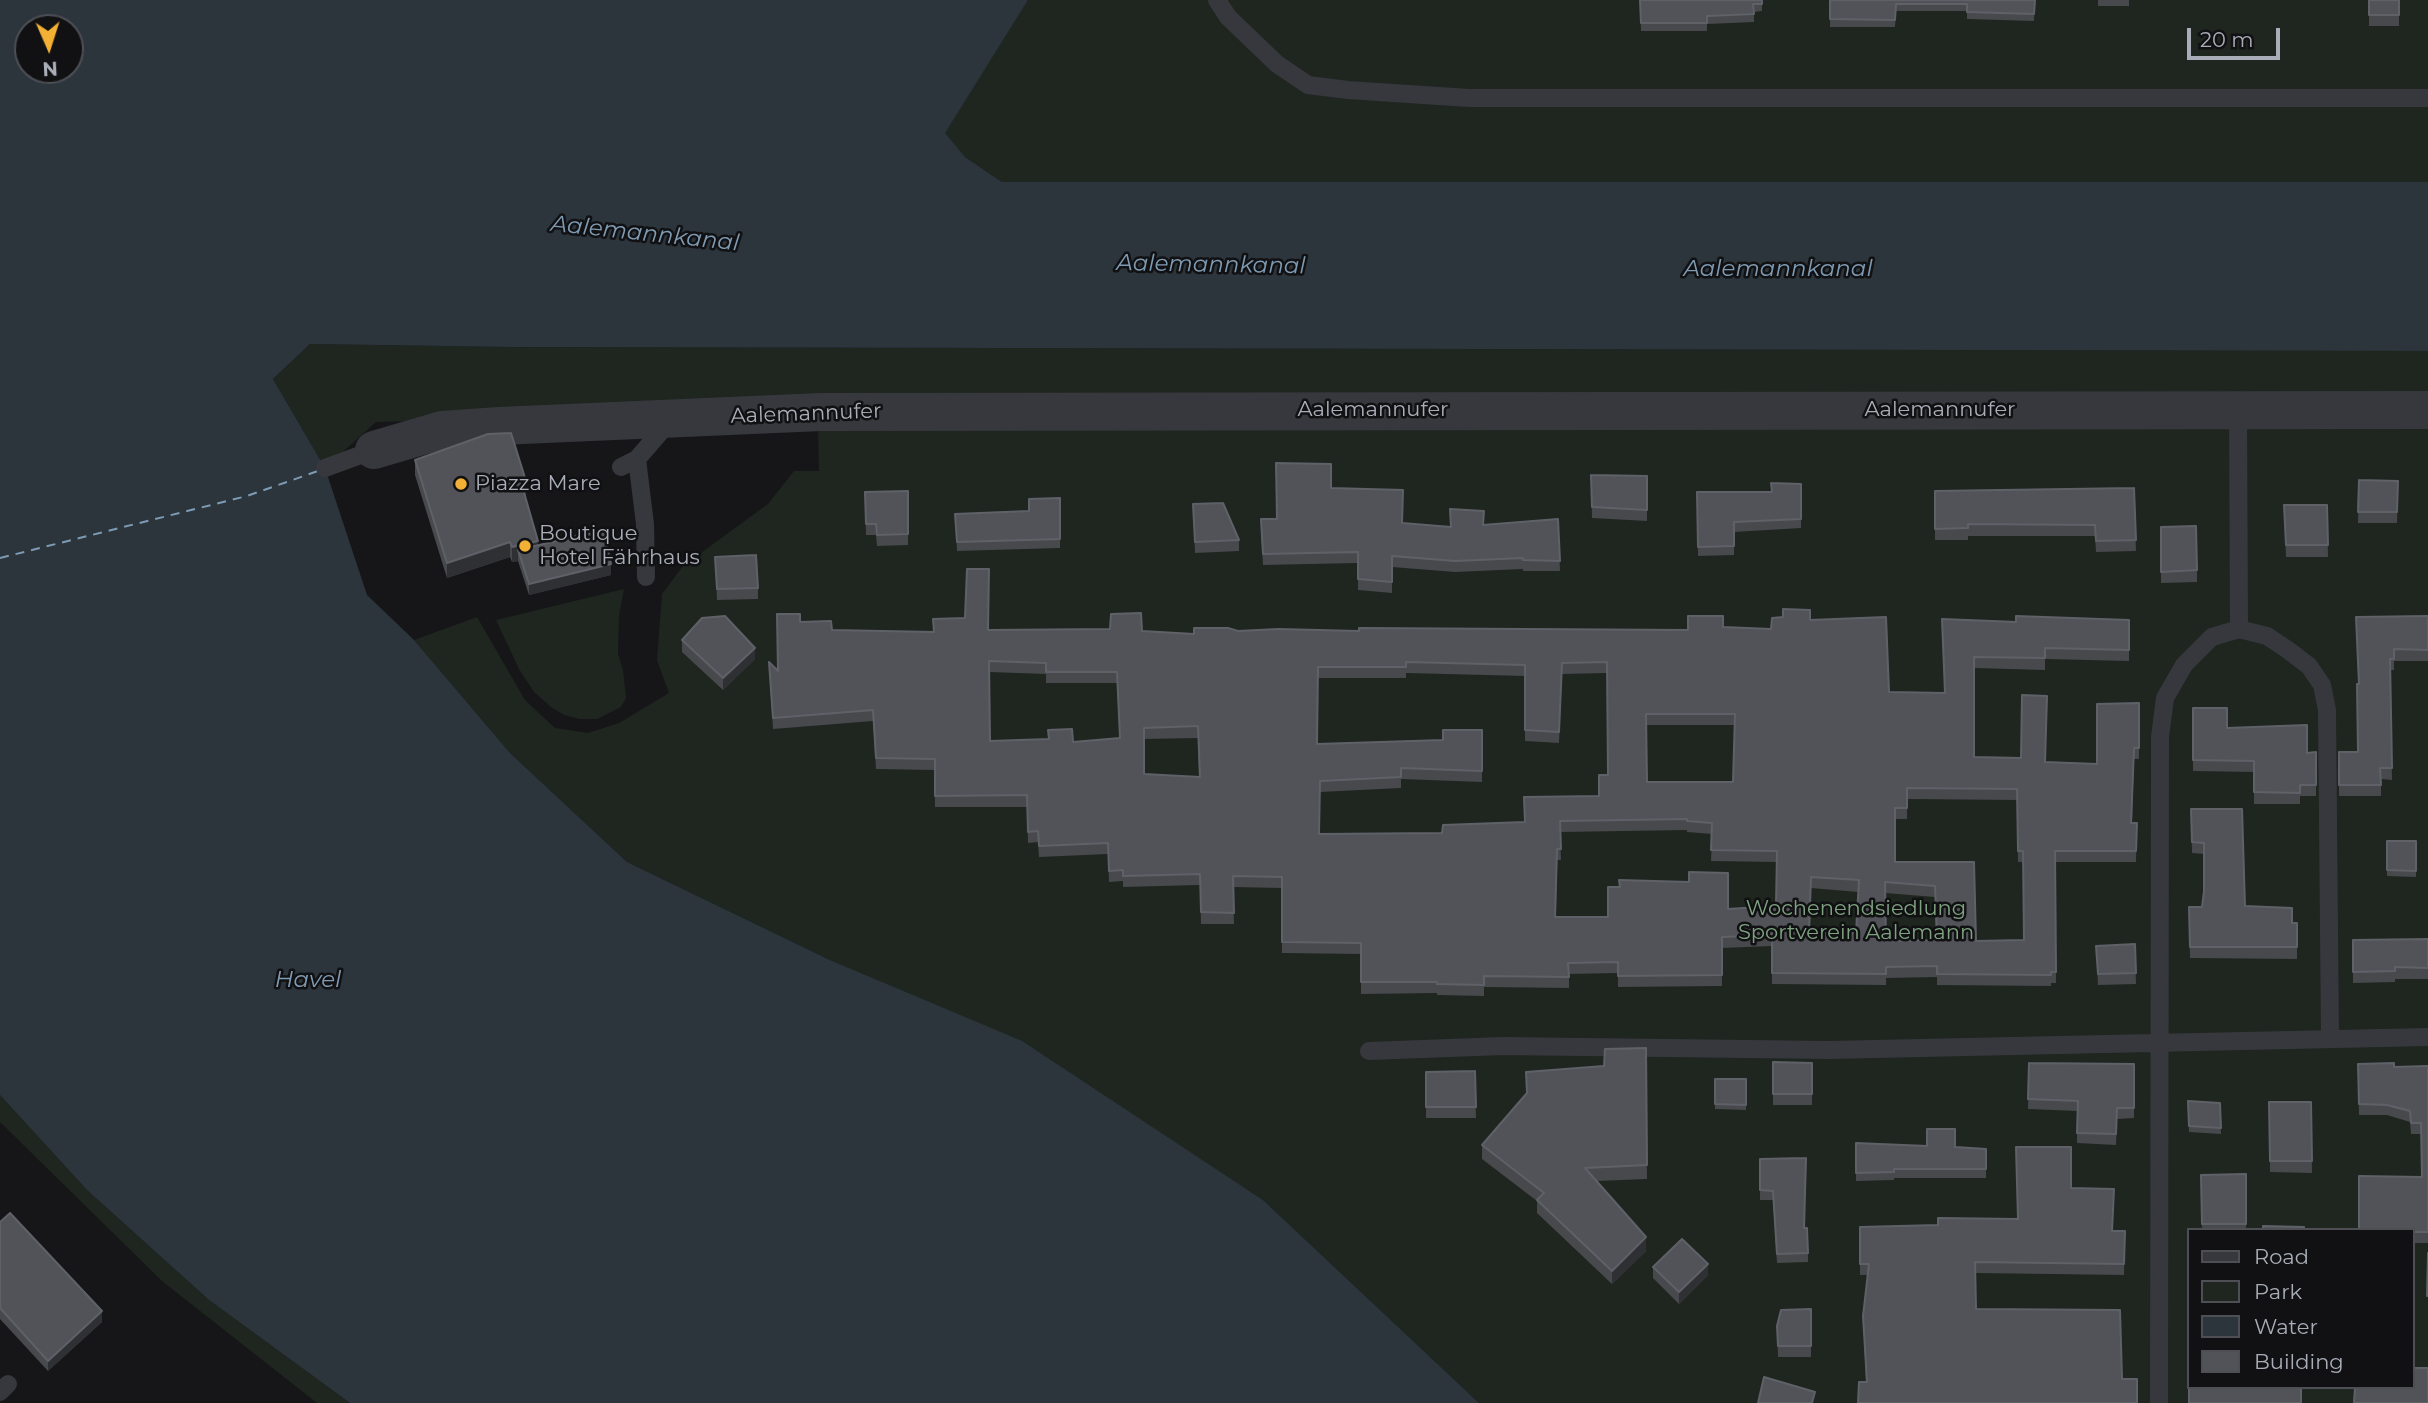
<!DOCTYPE html>
<meta charset="utf-8">
<style>
body{margin:0}
#map{position:relative;width:2428px;height:1403px;overflow:hidden;background:#161618;font-family:Montserrat,sans-serif}
canvas{display:block}
.legend{position:absolute;left:2187px;top:1228px;width:228px;height:161px;box-sizing:border-box;background:#111113;border:2px solid #4d4f55;margin:0;padding:9px 12px;list-style:none;font-size:21px;color:#a8adb8}
.legend li{display:flex;align-items:center;gap:14px;height:35px}
.legend b{width:35px;border:2px solid #4d4f55}
.north{position:absolute;left:14px;top:14px;width:70px;height:70px;box-sizing:border-box;background:#111113;border:2px solid #4d4f55;border-radius:50%;rotate:177deg;font-size:19px;font-weight:700;line-height:28px;text-align:center;color:#a8adb8}
.north::after{content:'';display:block;margin:auto;width:24px;height:32px;background:#f2b134;clip-path:polygon(50% 0,100% 100%,50% 72%,0 100%)}
.scale{position:absolute;left:2187px;top:28px;width:93px;height:32px;box-sizing:border-box;border:4px solid #a8adb8;border-top:0;padding-left:9px;font-size:21px;line-height:24px;white-space:nowrap;color:#a8adb8;-webkit-text-stroke:5px #111113;paint-order:stroke}
</style>
<div id="map">
<canvas width="2428" height="1403"></canvas>
<ul class="legend">
<li><b style="height:9px;background:#37383d"></b>Road</li>
<li><b style="height:19px;background:#1e261f"></b>Park</li>
<li><b style="height:19px;background:#2c353c"></b>Water</li>
<li><b style="height:19px;background:#525359"></b>Building</li>
</ul>
<div class="north">N</div>
<div class="scale">20 m</div>
</div>
<script>
const ctx = document.querySelector('canvas').getContext('2d');
ctx.lineJoin = 'round';
function paint(path, color) { ctx.fillStyle = color; ctx.fill(path, 'evenodd'); }
const toPath = rows => new Path2D(rows.map(r => 'M' + r).join(''));
function strokePath(path, color, width, dash) { ctx.strokeStyle = color; ctx.lineWidth = width; ctx.lineCap = dash ? 'butt' : 'round'; ctx.setLineDash(dash || []); ctx.stroke(path); }
function write(font, color, halo, rows, align = 'center') {
  ctx.font = font + ' Montserrat,sans-serif'; ctx.lineWidth = 5; ctx.setLineDash([]); ctx.textBaseline = 'middle'; ctx.strokeStyle = halo; ctx.fillStyle = color; for (const [text, x, y, turn = 0] of rows) {
    ctx.save(); ctx.translate(x, y); ctx.rotate((+turn || 0) * Math.PI / 180); ctx.textAlign = isNaN(turn) ? turn : align; if (halo) ctx.strokeText(text, 0, 0); ctx.fillText(text, 0, 0); ctx.restore();
  }
}
paint(toPath([
 [1028,0,2428,0,2428,182,1002,182,965,157,944,133],
 [310,344,509,347,2428,351,2428,410,852,412,376,422,325,468,273,379],
 [2428,421,2428,1403,1479,1403,1263,1200,1022,1042,830,960,627,862,510,753,414,640,477,617,525,700,555,728,588,733,619,723,669,693,657,660,662,594,683,566,768,504,794,471,819,471,818,426],
 [2188,1230,2412,1230,2412,1387,2188,1387],
 [624,589,619,616,618,654,623,670,626,698,621,707,597,719,580,719,564,715,551,707,534,692,519,669,496,620],
 [0,1095,87,1190,209,1300,350,1403,317,1403,162,1281,0,1122]
]), '#1e261f');
paint(toPath([
 [0,0,1028,0,945,133,965,157,1002,182,2428,182,2428,351,509,347,310,344,273,379,325,468,367,595,414,640,510,753,627,862,830,960,1022,1041,1263,1200,1479,1403,350,1403,209,1300,87,1190,0,1095],
 [28,28,70,28,70,70,28,70]
]), '#2c353c');
strokePath(toPath([
 [0,558,247,496,318,471]
]), '#7f9bb3', 2, [9, 7]);
strokePath(toPath([
 [1217,0,1228,17,1277,64,1308,85,1348,90,1469,98,2428,98],
 [2238,410,2239,629],
 [637,459,645,524,646,577],
 [621,467,637,459,669,422],
 [325,468,374,450],
 [1369,1051,1503,1046,1829,1050,2428,1037],
 [0,1392,8,1384],
 [2159,1403,2160,737,2165,698,2184,665,2212,637,2239,629,2267,636,2288,650,2309,666,2322,685,2327,710,2330,1039]
]), '#37383d', 18);
strokePath(toPath([
 [374,450,442,430,499,426,821,412,2428,410]
]), '#37383d', 38);
paint(toPath([
 [1640,0,1762,0,1762,11,1754,12,1754,22,1707,24,1707,31,1641,31],
 [1830,0,2035,0,2034,21,1967,19,1967,11,1896,11,1895,27,1830,27],
 [2098,0,2129,0,2129,6,2098,6],
 [2369,0,2399,0,2399,26,2369,26],
 [415,460,526,496,525,496,538,545,611,575,529,595,518,561,512,562,510,557,447,578,415,475],
 [1591,475,1647,476,1647,521,1592,518],
 [2359,480,2398,481,2397,523,2358,523],
 [1801,484,1801,528,1734,532,1734,555,1698,556,1697,492,1772,492],
 [1331,488,1402,523,1450,527,1450,509,1484,525,1558,519,1560,571,1523,571,1523,569,1455,572,1392,567,1392,593,1358,590,1358,563,1263,565,1261,530,1277,519],
 [2134,488,2136,551,2096,552,2095,536,1968,536,1968,540,1935,540,1935,491],
 [908,491,908,545,877,546,876,535,866,535,865,492],
 [1060,498,1060,548,957,551,955,514,1029,511],
 [1193,504,1239,540,1239,551,1195,553],
 [2284,505,2327,505,2328,557,2286,557],
 [2161,527,2197,570,2197,582,2161,583],
 [715,557,758,588,758,599,717,600],
 [2428,616,2428,661,2394,661,2394,670,2390,670,2392,780,2381,779,2381,796,2339,796,2339,752,2358,752,2358,684],
 [965,618,988,630,1142,631,1194,634,1238,631,1359,631,1688,630,1723,627,1771,629,1810,620,1889,692,1945,693,1942,630,2016,622,2129,620,2129,661,2045,659,2045,670,1974,668,1974,757,2045,762,2097,764,2139,703,2139,759,2134,759,2132,823,2137,823,2136,862,2056,862,2056,983,2051,983,2051,986,1937,985,1937,977,1886,978,1886,985,1772,984,1772,946,1722,948,1722,986,1618,987,1618,973,1569,974,1569,988,1484,987,1484,996,1437,995,1437,993,1361,994,1361,954,1282,953,1282,888,1233,887,1234,924,1201,924,1200,885,1123,887,1123,881,1109,882,1108,854,1039,857,1038,842,1028,843,1027,807,935,807,935,770,876,769,873,721,773,729,769,662,778,671,800,622,832,630,934,632],
 [989,672,1046,674,1046,683,1117,683,1120,738,1073,742,1048,730,1048,739,990,741],
 [1406,673,1525,676,1525,741,1559,743,1562,674,1607,673,1608,775,1599,796,1524,822,1442,833,1319,834,1320,792,1401,788,1401,779,1482,782,1482,730,1443,740,1317,744,1318,678,1406,678],
 [1646,725,1735,725,1733,782,1647,782],
 [1198,738,1199,777,1144,774,1144,739],
 [1907,799,2017,800,2018,862,2023,862,2024,940,1976,941,1974,862,1895,862,1895,819,1907,819],
 [1687,830,1687,832,1712,834,1711,861,1777,862,1776,906,1728,909,1619,880,1619,887,1608,917,1556,917,1557,860,1561,860,1560,832],
 [1811,888,1858,892,1856,933,1810,932],
 [1885,893,1935,897,1936,940,1886,941],
 [682,640,755,659,723,690,682,652],
 [2193,708,2227,728,2307,753,2316,752,2316,796,2300,796,2300,804,2254,804,2254,772,2193,771],
 [2191,809,2245,906,2292,923,2297,923,2297,959,2190,958,2189,907,2202,907,2204,892,2204,854,2192,853],
 [2387,841,2416,841,2416,877,2387,876],
 [2428,939,2428,979,2395,979,2395,982,2353,983,2353,940],
 [2135,944,2136,984,2098,985,2096,946],
 [1646,1048,1647,1179,1597,1181,1646,1251,1612,1284,1537,1213,1537,1201,1482,1159,1482,1145,1604,1066],
 [1773,1062,1812,1063,1812,1105,1773,1105],
 [2029,1063,2134,1064,2134,1118,2117,1119,2116,1145,2077,1143,2077,1111,2028,1109],
 [2358,1064,2394,1067,2428,1066,2428,1243,2412,1243,2412,1230,2422,1177,2421,1134,2411,1134,2410,1122,2387,1115,2359,1115],
 [1475,1071,1476,1118,1426,1118,1426,1072],
 [1715,1079,1746,1105,1746,1110,1715,1109],
 [2188,1101,2220,1103,2221,1134,2189,1132],
 [2269,1102,2311,1102,2312,1173,2270,1172],
 [1856,1143,1986,1149,1986,1178,1894,1178,1894,1180,1856,1181],
 [1760,1159,1804,1228,1808,1253,1808,1262,1777,1263,1773,1200,1760,1200],
 [2246,1174,2246,1230,2202,1230,2201,1175],
 [2071,1188,2113,1231,2125,1231,2124,1275,1976,1273,1866,1382,1863,1316,1868,1275,1860,1275,1860,1227,1938,1225,2018,1219],
 [0,1222,102,1322,48,1371,0,1319],
 [1653,1267,1708,1275,1679,1304,1653,1278],
 [1811,1309,1811,1357,1778,1357,1777,1326]
]), '#47494d');
paint(toPath([
 [526,481,526,496,521,497,521,482],
 [538,541,538,556,518,550,518,561,512,562,512,547],
 [510,542,510,557,447,578,447,563],
 [611,564,611,575,529,595,529,584],
 [755,648,755,659,723,690,723,678],
 [1646,1237,1646,1251,1612,1284,1612,1271],
 [1708,1264,1708,1275,1679,1304,1679,1292],
 [102,1311,102,1322,48,1371,48,1361]
]), '#2f3033');
const building = toPath([
 [1640,0,1762,0,1762,4,1753,4,1754,14,1707,16,1707,23,1641,23,1640,0],
 [1830,0,2035,0,2034,14,1967,12,1967,4,1896,4,1895,20,1830,19,1830,0],
 [2369,0,2399,0,2399,15,2369,15,2369,0],
 [511,433,526,481,521,482,538,541,512,547,510,542,447,563,415,460,488,434,511,433],
 [1276,463,1331,464,1331,488,1403,490,1402,523,1451,527,1450,509,1484,511,1483,525,1558,519,1560,561,1523,560,1523,558,1455,561,1392,556,1392,582,1358,579,1358,552,1263,554,1261,519,1277,519,1276,463],
 [1591,475,1647,476,1647,510,1592,507,1591,475],
 [2359,480,2398,481,2397,512,2358,512,2359,480],
 [1771,483,1801,484,1801,519,1734,522,1734,546,1698,547,1697,492,1772,492,1771,483],
 [2134,488,2136,540,2096,541,2095,525,1968,524,1968,528,1935,529,1935,491,2134,488],
 [908,491,908,534,877,535,876,524,866,524,865,492,908,491],
 [1060,498,1060,539,957,542,955,514,1029,511,1029,499,1060,498],
 [1223,503,1239,540,1195,542,1193,504,1223,503],
 [2284,505,2327,505,2328,545,2286,545,2284,505],
 [2196,526,2197,570,2161,572,2161,527,2196,526],
 [603,530,611,564,529,584,518,550,603,530],
 [756,555,758,588,717,589,715,557,756,555],
 [967,569,989,569,988,630,1110,629,1111,614,1141,613,1142,631,1194,634,1194,628,1228,628,1238,631,1278,629,1359,631,1359,628,1688,630,1688,616,1723,616,1723,627,1771,629,1772,618,1783,617,1783,609,1810,610,1810,620,1886,617,1889,692,1945,693,1942,619,2016,622,2016,616,2129,620,2129,650,2045,648,2045,658,1974,657,1974,757,2021,758,2022,695,2047,696,2045,762,2097,764,2097,704,2139,703,2139,748,2134,748,2131,823,2137,823,2136,851,2055,851,2056,972,2051,972,2051,975,1937,974,1937,966,1886,967,1886,974,1772,973,1772,935,1722,937,1722,975,1618,976,1618,962,1568,963,1569,977,1484,976,1484,985,1437,984,1437,982,1361,982,1361,943,1282,942,1282,877,1233,876,1234,913,1201,912,1200,874,1123,876,1123,870,1109,871,1108,843,1039,846,1038,831,1028,832,1027,795,935,796,935,759,876,758,873,710,773,718,769,662,778,671,777,614,800,614,800,622,831,621,832,630,934,632,933,619,965,618,967,569],
 [989,661,1046,663,1046,672,1117,672,1120,738,1073,742,1072,729,1048,730,1049,739,990,741,989,661],
 [1406,662,1525,665,1525,730,1559,732,1562,663,1607,662,1608,775,1599,775,1599,796,1524,797,1525,822,1443,825,1442,833,1319,834,1320,781,1401,777,1401,768,1482,771,1482,730,1443,730,1443,740,1317,744,1318,667,1406,667,1406,662],
 [1646,714,1735,714,1733,782,1647,782,1646,714],
 [1198,726,1200,777,1144,774,1144,728,1198,726],
 [1907,788,2017,789,2018,851,2023,851,2024,940,1976,941,1974,862,1895,862,1895,808,1907,808,1907,788],
 [1687,819,1687,821,1712,823,1711,850,1777,851,1776,906,1728,909,1728,873,1689,872,1689,882,1619,880,1620,887,1608,887,1608,917,1555,917,1557,849,1561,849,1560,821,1687,819],
 [1811,877,1859,880,1856,933,1809,932,1811,877],
 [1885,882,1935,886,1937,940,1886,941,1885,882],
 [725,616,755,648,723,678,682,640,702,618,725,616],
 [2428,616,2428,650,2394,649,2394,659,2390,659,2392,768,2380,768,2381,785,2339,785,2339,752,2358,752,2357,684,2359,684,2356,617,2428,616],
 [2193,708,2227,708,2227,728,2307,725,2307,753,2316,752,2316,785,2300,785,2300,793,2254,792,2254,761,2193,760,2193,708],
 [2191,809,2242,809,2245,906,2292,908,2292,923,2297,923,2297,947,2190,947,2189,907,2202,907,2204,891,2204,843,2192,842,2191,809],
 [2387,841,2416,841,2416,871,2387,870,2387,841],
 [2428,939,2428,968,2395,967,2395,971,2353,972,2353,940,2428,939],
 [2135,944,2136,973,2098,974,2096,946,2135,944],
 [1646,1048,1647,1165,1585,1168,1646,1237,1612,1271,1537,1200,1544,1193,1482,1145,1527,1093,1526,1072,1604,1066,1605,1049,1646,1048],
 [1773,1062,1812,1063,1812,1094,1773,1094,1773,1062],
 [2029,1063,2134,1064,2134,1108,2117,1108,2116,1134,2077,1133,2078,1101,2028,1099,2029,1063],
 [2394,1063,2394,1067,2428,1066,2428,1232,2412,1232,2412,1230,2359,1230,2359,1176,2422,1177,2421,1123,2411,1123,2410,1111,2387,1105,2359,1104,2358,1064,2394,1063],
 [1475,1071,1476,1107,1426,1107,1426,1072,1475,1071],
 [1715,1079,1746,1079,1746,1105,1715,1104,1715,1079],
 [2188,1101,2220,1103,2221,1128,2189,1126,2188,1101],
 [2269,1102,2311,1102,2312,1161,2270,1161,2269,1102],
 [1927,1129,1955,1129,1955,1147,1986,1149,1986,1169,1894,1169,1894,1172,1856,1173,1856,1143,1927,1146,1927,1129],
 [2016,1147,2071,1147,2071,1188,2114,1189,2112,1231,2125,1231,2124,1264,1975,1262,1976,1309,2120,1310,2122,1379,2137,1379,2137,1403,1858,1403,1859,1382,1867,1382,1863,1316,1869,1264,1860,1264,1860,1227,1938,1225,1938,1218,2018,1219,2016,1147],
 [1806,1158,1804,1228,1807,1228,1808,1253,1777,1254,1773,1191,1760,1190,1760,1159,1806,1158],
 [2246,1174,2246,1224,2202,1224,2201,1175,2246,1174],
 [10,1213,102,1311,48,1361,0,1308,0,1222,10,1213],
 [2263,1226,2304,1227,2304,1230,2263,1230,2263,1226],
 [1682,1239,1708,1264,1679,1292,1653,1267,1682,1239],
 [2428,1253,2428,1296,2427,1296,2428,1253],
 [1811,1309,1811,1346,1778,1346,1777,1326,1781,1310,1811,1309],
 [2412,1368,2428,1368,2428,1403,2354,1403,2355,1387,2412,1387,2412,1368],
 [1764,1377,1815,1392,1812,1403,1758,1403,1764,1377],
 [2189,1387,2301,1388,2301,1403,2189,1403,2189,1387]
]);
paint(building, '#525359');
strokePath(building, '#5f6168', 2);
for (const [x, y, r, color] of [
 [461,484,7,"#f2b134"],
 [525,546,7,"#f2b134"]
]) { const dot = new Path2D(); dot.arc(x, y, r, 0, 2 * Math.PI); ctx.fillStyle = color; ctx.fill(dot); strokePath(dot, '#111113', 2.5); }
write('21px', '#a8adb8', '#111113', [
 ["Aalemannufer",1373,410],
 ["Aalemannufer",1940,410],
 ["Aalemannufer",806,414,-2]
]);
write('21px', '#a8adb8', '#111113', [
 ["Piazza Mare",475,484],
 ["Boutique",539,534],
 ["Hotel Fährhaus",539,558]
], 'left');
write('21px', '#7fa381', '#111113', [
 ["Wochenendsiedlung",1856,909],
 ["Sportverein Aalemann",1856,933]
]);
write('italic 23px', '#7f9bb3', '#111113', [
 ["Aalemannkanal",645,234,6],
 ["Aalemannkanal",1211,265,1],
 ["Aalemannkanal",1778,269],
 ["Havel",308,980]
]);
</script>
